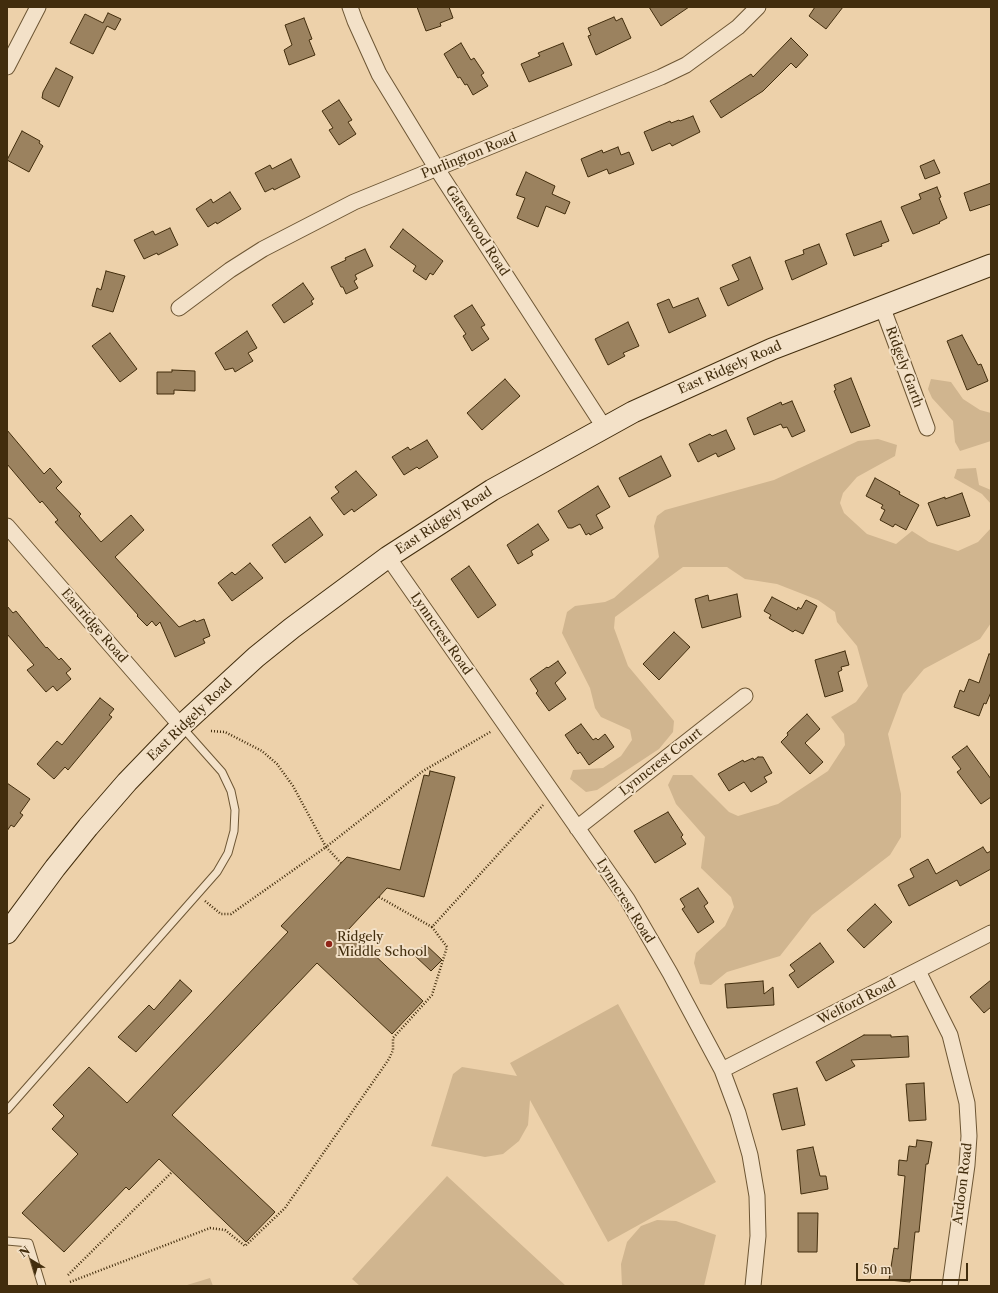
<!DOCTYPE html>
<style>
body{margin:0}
#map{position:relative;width:998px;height:1293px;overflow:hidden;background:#edd1aa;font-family:"Libre Caslon Text",serif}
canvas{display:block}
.frame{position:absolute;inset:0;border:8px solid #422d0d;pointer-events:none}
.north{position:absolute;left:12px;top:1241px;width:40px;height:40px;-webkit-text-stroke:3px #f3e1c8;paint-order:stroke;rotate:322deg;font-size:11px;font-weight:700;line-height:16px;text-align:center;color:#422d0d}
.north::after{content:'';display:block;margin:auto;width:14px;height:18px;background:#422d0d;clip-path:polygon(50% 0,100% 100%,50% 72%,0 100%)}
.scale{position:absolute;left:856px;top:1263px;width:112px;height:18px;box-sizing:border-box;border:2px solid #422d0d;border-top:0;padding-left:5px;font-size:12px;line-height:14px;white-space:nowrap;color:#422d0d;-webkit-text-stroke:3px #f3e1c8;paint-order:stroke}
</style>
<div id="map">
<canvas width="998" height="1293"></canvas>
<div class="frame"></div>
<div class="north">N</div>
<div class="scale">50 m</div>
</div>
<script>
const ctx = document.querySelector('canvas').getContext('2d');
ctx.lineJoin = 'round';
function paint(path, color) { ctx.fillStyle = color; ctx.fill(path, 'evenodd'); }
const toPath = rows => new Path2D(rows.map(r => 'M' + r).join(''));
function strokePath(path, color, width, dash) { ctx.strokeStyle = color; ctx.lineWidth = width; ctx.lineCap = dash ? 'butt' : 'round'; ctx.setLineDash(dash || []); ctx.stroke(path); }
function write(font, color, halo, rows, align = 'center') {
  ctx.font = font + ' "Libre Caslon Text",serif'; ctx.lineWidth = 4; ctx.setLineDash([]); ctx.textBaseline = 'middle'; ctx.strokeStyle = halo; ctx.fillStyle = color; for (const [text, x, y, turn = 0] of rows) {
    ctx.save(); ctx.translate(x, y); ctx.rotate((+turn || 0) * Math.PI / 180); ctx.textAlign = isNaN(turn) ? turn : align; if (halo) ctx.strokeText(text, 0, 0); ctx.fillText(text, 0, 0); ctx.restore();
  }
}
paint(toPath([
 [931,379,951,382,963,399,980,410,991,413,991,441,960,451,955,442,953,421,932,398,928,389],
 [878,439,897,445,895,456,857,477,843,493,840,503,844,513,867,534,896,544,912,531,929,542,958,551,978,542,991,528,991,623,980,639,924,669,903,694,888,734,901,794,901,837,890,855,812,915,780,956,727,972,711,985,700,984,694,963,696,953,725,926,734,907,731,897,701,868,705,837,676,804,668,785,673,775,692,775,729,812,738,816,778,804,828,771,845,745,844,734,831,717,856,702,868,686,857,646,837,622,835,612,818,600,777,584,745,579,727,567,683,567,615,617,614,628,628,666,674,721,673,732,659,749,597,790,586,792,570,779,573,770,603,768,621,756,632,740,630,730,601,717,595,708,590,688,562,633,567,612,575,606,605,602,614,598,652,564,659,557,654,526,657,516,665,510,774,480,858,441],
 [976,468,979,485,991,490,991,504,982,494,954,478,957,469],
 [618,1004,716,1182,608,1242,530,1100,528,1125,519,1141,503,1154,485,1157,431,1146,453,1074,462,1067,517,1076,510,1063],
 [447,1176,566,1286,360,1286,352,1279],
 [657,1220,676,1221,716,1235,704,1286,622,1286,621,1264,627,1242,641,1226],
 [210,1278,213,1286,187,1286,187,1285]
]), '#d0b58f');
const building = toPath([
 [417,7,449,7,453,18,440,23,441,26,426,31,417,7],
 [649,7,689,7,661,26,649,7],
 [815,7,843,7,826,29,809,16,815,7],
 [108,13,121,19,115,30,107,26,93,54,70,43,85,14,103,23,108,13],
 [614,17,616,21,622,18,631,38,596,55,588,36,591,35,588,28,614,17],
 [304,18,312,39,309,40,315,55,289,65,284,50,292,45,285,25,304,18],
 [791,38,808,55,796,68,791,63,763,91,721,118,710,101,751,74,753,77,791,38],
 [461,43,471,60,474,58,484,73,481,75,488,86,473,95,467,84,465,85,460,77,458,78,444,54,461,43],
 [563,43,572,65,529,82,521,64,540,56,538,53,563,43],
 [56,68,73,77,59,107,42,98,43,92,56,68],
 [339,100,352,120,348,122,356,134,339,145,329,130,333,128,322,111,339,100],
 [693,116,700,132,672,146,670,143,652,151,644,132,670,121,671,123,679,120,680,121,693,116],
 [22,131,40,141,39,143,43,146,29,172,7,160,22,131],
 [618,147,621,155,629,152,634,164,609,174,607,169,588,177,581,159,602,150,603,153,618,147],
 [291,159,300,177,274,190,273,188,265,192,255,173,270,165,272,169,291,159],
 [934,160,940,173,925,179,920,166,934,160],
 [526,172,555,186,552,194,570,202,565,214,546,206,538,227,517,218,525,198,516,195,526,172],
 [991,183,991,204,970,211,964,193,991,183],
 [937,187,941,197,939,198,947,218,939,222,940,223,913,234,901,207,921,199,919,194,937,187],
 [230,192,241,209,217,224,216,222,208,227,196,209,211,199,213,203,230,192],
 [881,221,889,241,881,244,882,246,854,256,846,234,881,221],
 [170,228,178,245,158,255,157,253,144,259,134,240,153,231,155,235,170,228],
 [403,229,443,261,433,275,430,273,426,280,413,271,416,266,390,247,403,229],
 [819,244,827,264,792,280,785,261,804,254,803,250,819,244],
 [365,249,373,266,355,275,357,279,354,281,358,288,346,294,343,287,341,287,331,267,346,260,345,258,365,249],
 [750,257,763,289,728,306,720,288,739,280,732,265,750,257],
 [106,271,125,276,113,312,92,306,97,288,101,290,106,271],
 [303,283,314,299,311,301,313,304,284,323,272,305,303,283],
 [698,298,706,316,669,333,657,304,669,299,673,308,698,298],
 [472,305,485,325,481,327,489,339,472,351,463,336,466,334,454,316,472,305],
 [628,322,639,346,623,353,625,356,608,365,595,339,628,322],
 [247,331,257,348,248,353,253,361,235,372,233,368,225,370,215,353,247,331],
 [110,333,137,369,120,382,92,346,110,333],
 [962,335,978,365,981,364,988,381,967,390,947,341,962,335],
 [172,370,195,371,195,391,174,390,174,394,157,394,157,372,172,372,172,370],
 [851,378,870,426,851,433,834,391,836,390,834,385,851,378],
 [505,379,520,396,482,430,467,413,505,379],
 [792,401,805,431,792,437,787,427,783,428,781,424,754,435,747,418,781,402,782,405,792,401],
 [7,430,44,474,50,468,62,482,56,488,81,514,79,516,101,542,131,515,144,530,115,557,179,627,195,620,196,622,204,619,210,636,203,639,205,643,175,657,160,622,156,626,152,621,147,626,137,616,138,615,55,522,58,520,42,501,40,503,7,464,7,430],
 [726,430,735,449,718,457,716,453,698,462,689,444,710,434,712,436,726,430],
 [427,440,438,457,419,469,417,467,404,475,392,457,408,447,410,450,427,440],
 [661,456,671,476,629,497,619,478,661,456],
 [356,471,377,495,354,512,352,509,344,515,331,498,339,492,335,487,356,471],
 [875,478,900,492,899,494,919,505,906,530,895,524,893,527,880,520,885,510,881,508,883,505,866,496,875,478],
 [598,486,610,507,596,515,603,528,590,535,589,533,586,535,580,524,572,528,568,528,558,511,598,486],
 [962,493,970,516,937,526,928,503,945,497,945,499,962,493],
 [310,517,323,535,285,563,272,545,310,517],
 [538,524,549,540,531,551,533,555,518,564,507,545,538,524],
 [250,563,263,578,232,601,218,583,232,572,235,575,250,563],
 [469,566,496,605,478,618,451,579,469,566],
 [737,594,741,617,702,628,695,599,708,595,709,601,737,594],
 [772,597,797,610,798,607,801,609,806,600,817,606,803,634,795,630,793,632,769,618,771,615,764,611,772,597],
 [7,606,13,613,16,611,46,648,47,647,59,660,61,658,71,669,66,673,71,679,57,691,53,686,46,692,27,670,34,665,7,634,7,606],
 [674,632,690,647,659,680,643,664,674,632],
 [845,651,849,665,841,667,842,670,838,672,843,691,825,697,815,660,845,651],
 [989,654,991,654,991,692,986,704,984,703,979,716,954,707,960,690,964,692,969,679,979,683,989,654],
 [558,661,566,673,555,683,566,699,549,711,536,693,538,691,530,679,547,667,548,668,558,661],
 [100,698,114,709,109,715,112,717,68,770,65,767,54,779,37,764,57,741,62,745,100,698],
 [807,714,820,729,805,743,823,762,810,774,781,742,788,735,787,733,807,714],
 [581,724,593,740,596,738,598,740,605,734,614,747,589,765,580,752,578,754,565,735,581,724],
 [967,746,991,779,991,797,981,804,957,772,961,769,952,757,967,746],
 [758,757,763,757,772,773,764,777,767,782,751,792,744,782,729,791,718,774,743,760,744,762,753,758,754,760,758,757],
 [430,771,455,777,424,897,387,888,348,930,423,1001,392,1034,317,963,172,1115,275,1212,246,1242,159,1159,129,1190,126,1187,64,1252,22,1213,78,1154,52,1129,64,1116,53,1105,89,1067,127,1103,288,932,281,926,347,857,400,870,424,775,429,776,430,771],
 [7,783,30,799,20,813,23,815,14,827,11,825,7,831,7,783],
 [668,812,683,835,681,837,686,844,655,863,634,831,668,812],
 [983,847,987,853,991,851,991,869,960,886,957,880,909,906,898,885,914,877,910,869,928,859,936,874,983,847],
 [698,888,708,903,704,906,714,922,698,933,682,909,685,907,680,899,698,888],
 [875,904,892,922,864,948,847,930,875,904],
 [820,943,834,962,798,988,789,975,795,971,790,965,820,943],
 [425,944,442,960,431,971,414,955,425,944],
 [180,980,192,991,136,1052,118,1037,149,1005,154,1010,180,980],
 [991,980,991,1007,984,1013,970,997,991,980],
 [763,981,764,994,773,987,774,1005,727,1008,725,984,763,981],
 [864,1035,891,1035,891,1037,908,1036,909,1057,851,1060,855,1066,826,1081,816,1062,864,1035],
 [924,1083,926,1120,909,1121,906,1084,924,1083],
 [797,1088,805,1125,782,1130,773,1094,797,1088],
 [917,1140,932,1142,928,1164,926,1164,919,1232,915,1232,910,1282,889,1280,894,1248,898,1249,905,1176,898,1175,899,1160,907,1161,909,1146,916,1147,917,1140],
 [813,1147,820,1176,826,1176,828,1189,801,1194,797,1150,813,1147],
 [798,1213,818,1213,817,1252,798,1252,798,1213]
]);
paint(building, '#9b825f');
strokePath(building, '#422d0d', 1);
const lane = toPath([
 [7,1110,217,872,228,853,234,831,235,810,231,791,222,772,182,727],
 [7,1241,29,1243,42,1286]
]);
const street = toPath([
 [350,7,355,21,379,74,437,169,604,427],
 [7,67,38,7],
 [882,306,927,428],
 [179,308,230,270,263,249,354,202,661,77,686,65,738,27,758,7],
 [7,526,181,726],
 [388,557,627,899,670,973,722,1070,738,1113,750,1155,757,1196,758,1236,753,1286],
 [577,828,745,696],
 [918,971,950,1035,967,1103,969,1136,967,1165,950,1286],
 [722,1070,991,933]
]);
const secondary = toPath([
 [7,933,55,868,88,827,127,782,181,726,256,657,292,628,388,557,492,490,633,412,772,349,991,265]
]);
strokePath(lane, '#6d5634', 9);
strokePath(street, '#6d5634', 17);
strokePath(secondary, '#422d0d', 23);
strokePath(toPath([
 [211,731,225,732,262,751,277,764,293,786,326,847,423,771,492,731],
 [379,897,432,927],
 [205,901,221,914,231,914,326,847,341,863],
 [68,1275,172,1172],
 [70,1282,210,1228,225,1230,245,1246,285,1208,389,1059,393,1050,393,1038,432,995,447,947,432,927,543,805]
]), '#422d0d', 2.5, [1, 2]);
strokePath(lane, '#f3e1c8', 7);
strokePath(street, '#f3e1c8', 15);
strokePath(secondary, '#f3e1c8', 21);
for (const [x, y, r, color] of [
 [329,944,4,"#8f2418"]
]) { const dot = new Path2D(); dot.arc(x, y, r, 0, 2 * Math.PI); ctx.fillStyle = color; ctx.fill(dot); strokePath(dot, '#f3e1c8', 1.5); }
write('13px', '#422d0d', '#f3e1c8', [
 ["Purlington Road",469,156,-22],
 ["Gateswood Road",477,231,57],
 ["Ridgely Garth",904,367,70],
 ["East Ridgely Road",730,368,-24],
 ["East Ridgely Road",444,521,-33],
 ["Eastridge Road",94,626,49],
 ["Lynncrest Road",441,634,55],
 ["East Ridgely Road",190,720,-44],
 ["Lynncrest Court",661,762,-38],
 ["Lynncrest Road",625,901,58],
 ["Welford Road",857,1002,-27],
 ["Ardoon Road",963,1184,-83]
]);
write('13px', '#422d0d', '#f3e1c8', [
 ["Ridgely",337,937],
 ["Middle School",337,952]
], 'left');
</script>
